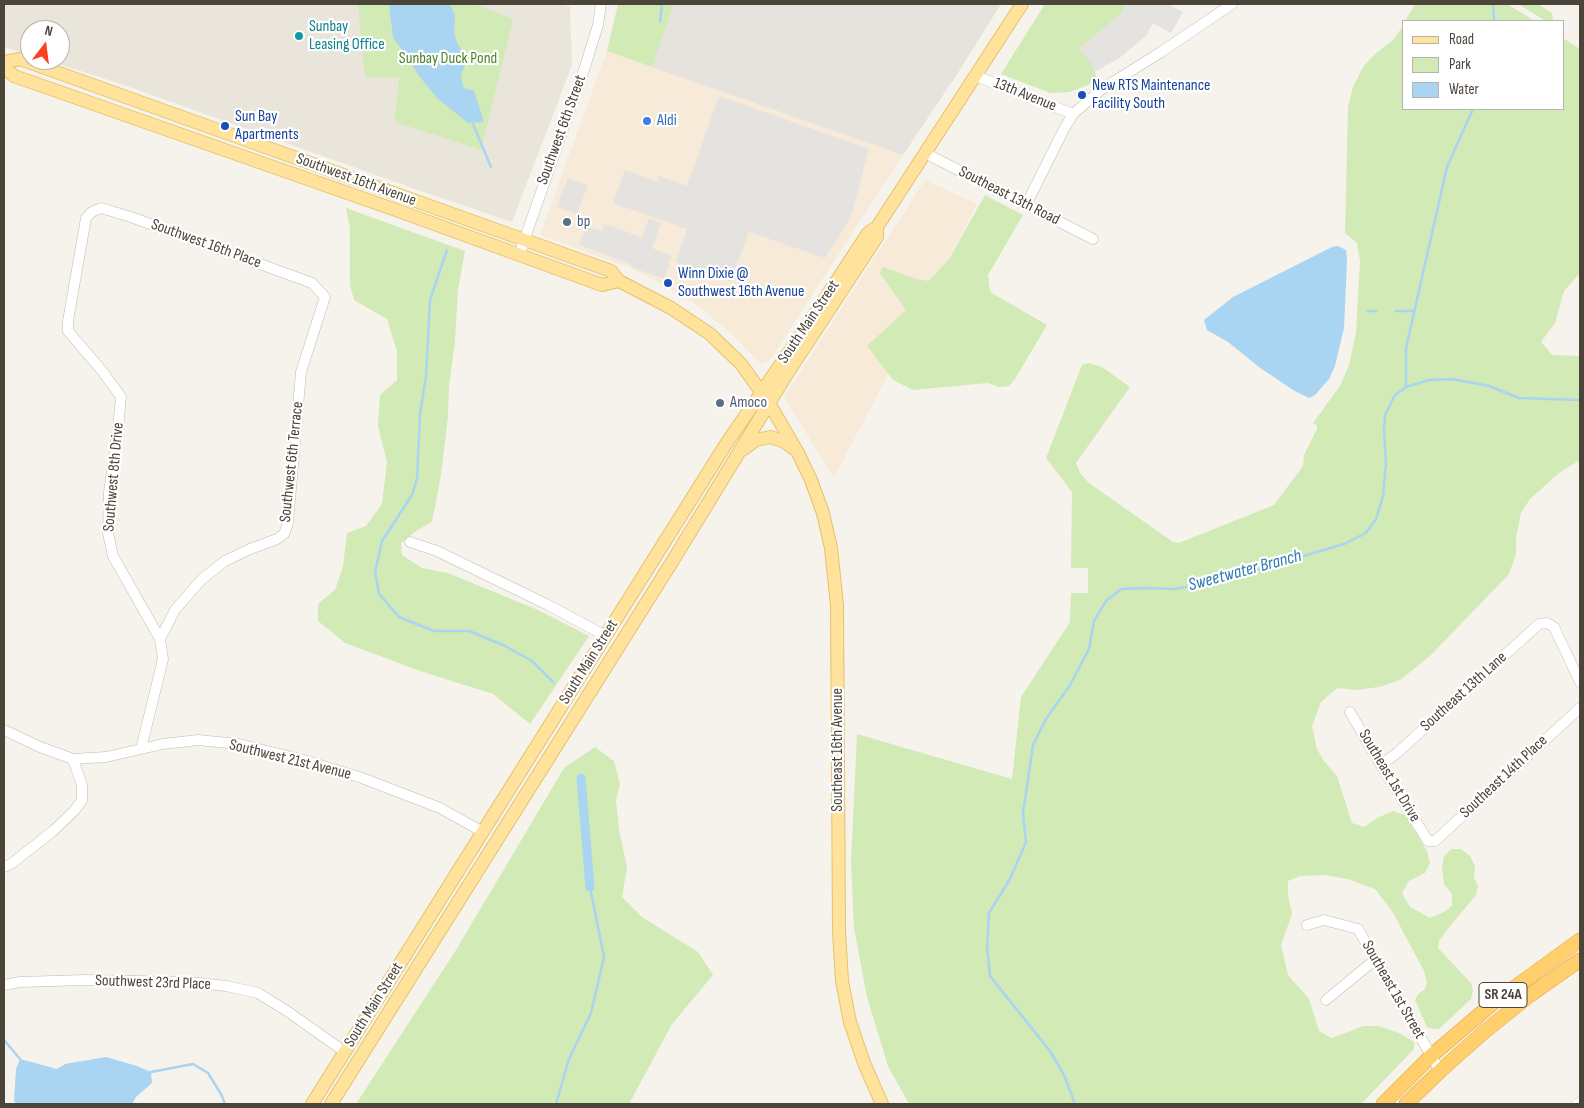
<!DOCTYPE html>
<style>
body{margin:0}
#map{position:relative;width:1584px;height:1108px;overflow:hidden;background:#f6f3ec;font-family:"Sofia Sans Condensed",sans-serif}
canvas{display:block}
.frame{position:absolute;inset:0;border:5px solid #4b4439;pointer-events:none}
.legend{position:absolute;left:1402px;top:20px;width:162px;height:90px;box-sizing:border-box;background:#fff;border:1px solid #b7b4b0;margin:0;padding:6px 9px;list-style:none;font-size:15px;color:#4b4439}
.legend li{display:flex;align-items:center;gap:10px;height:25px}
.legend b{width:25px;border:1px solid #b7b4b0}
.north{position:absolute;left:20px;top:20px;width:50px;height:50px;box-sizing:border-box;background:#fff;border:1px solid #b7b4b0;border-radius:50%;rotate:15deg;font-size:14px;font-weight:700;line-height:20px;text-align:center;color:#4b4439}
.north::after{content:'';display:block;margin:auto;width:18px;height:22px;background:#fc3f1d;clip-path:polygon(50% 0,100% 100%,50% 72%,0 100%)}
</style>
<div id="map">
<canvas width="1584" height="1108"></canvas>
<div class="frame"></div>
<ul class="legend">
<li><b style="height:6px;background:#ffe39c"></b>Road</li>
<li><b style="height:14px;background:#d2eab5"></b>Park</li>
<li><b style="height:14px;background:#a9d4f2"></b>Water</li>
</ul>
<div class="north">N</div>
</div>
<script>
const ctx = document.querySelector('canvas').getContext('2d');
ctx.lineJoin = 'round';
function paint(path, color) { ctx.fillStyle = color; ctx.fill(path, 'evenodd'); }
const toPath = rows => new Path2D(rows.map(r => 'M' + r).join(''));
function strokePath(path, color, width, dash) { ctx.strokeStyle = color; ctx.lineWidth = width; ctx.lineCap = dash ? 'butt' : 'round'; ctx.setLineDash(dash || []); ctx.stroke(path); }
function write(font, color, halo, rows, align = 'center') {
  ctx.font = font + ' "Sofia Sans Condensed",sans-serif'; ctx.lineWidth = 4.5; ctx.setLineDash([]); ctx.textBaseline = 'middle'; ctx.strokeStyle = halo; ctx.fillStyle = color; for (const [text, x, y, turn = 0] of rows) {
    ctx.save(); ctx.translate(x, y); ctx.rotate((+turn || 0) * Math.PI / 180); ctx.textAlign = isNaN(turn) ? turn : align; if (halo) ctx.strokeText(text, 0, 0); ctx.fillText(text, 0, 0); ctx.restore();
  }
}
paint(toPath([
 [4,4,561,4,570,7,572,65,512,222,415,189,121,84,47,60,60,60,60,30,30,30,30,55,4,47]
]), '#eae5da');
paint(toPath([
 [607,51,903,155,769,361,761,364,732,334,693,302,665,286,631,268,540,235],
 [925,180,977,204,834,478,784,397]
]), '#f7ead8');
paint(toPath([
 [674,4,1001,4,959,71,903,155,652,67]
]), '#e6e2dd');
paint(toPath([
 [358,4,474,4,513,19,481,150,395,122,399,78,365,77],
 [618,4,674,4,652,67,607,51],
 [1045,4,1118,4,1126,7,1092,64,1098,81,1070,92,1050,93,1001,74],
 [1415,4,1507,4,1535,21,1405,21],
 [1518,4,1538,4,1552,13,1553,21,1546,21],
 [1403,26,1403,109,1563,109,1563,38,1580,49,1580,273,1564,291,1555,323,1541,342,1552,355,1580,356,1580,460,1559,473,1530,499,1521,513,1516,537,1516,554,1509,574,1431,655,1400,680,1379,687,1356,690,1337,688,1321,702,1312,726,1317,749,1324,761,1337,776,1352,823,1364,827,1377,818,1393,811,1405,815,1427,851,1430,863,1425,873,1409,881,1402,893,1410,907,1430,918,1446,911,1452,905,1452,894,1444,884,1442,868,1444,856,1451,849,1461,849,1470,856,1475,866,1474,877,1478,886,1476,895,1450,926,1439,941,1438,948,1471,983,1473,991,1471,999,1439,1029,1433,1029,1427,1027,1415,1000,1418,994,1425,989,1427,983,1424,971,1392,911,1375,889,1348,879,1324,875,1300,876,1288,881,1288,896,1292,914,1281,945,1288,975,1309,999,1319,1031,1332,1038,1363,1026,1379,1026,1401,1034,1414,1042,1414,1049,1361,1104,909,1104,888,1066,867,997,854,928,851,861,857,734,1012,779,1021,697,1070,622,1071,593,1088,593,1088,568,1071,568,1072,492,1046,458,1082,365,1088,363,1102,367,1130,387,1076,463,1080,473,1089,483,1173,542,1179,543,1274,505,1303,466,1304,455,1317,429,1317,425,1313,423,1340,386,1349,365,1356,333,1360,261,1357,243,1345,233,1348,107,1353,87,1363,67,1375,54,1393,40],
 [985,195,1023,215,988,275,990,292,1047,325,1015,379,1009,386,999,387,988,383,913,390,893,380,867,346,906,310,880,273,883,267,916,279,929,281,949,259],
 [346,208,465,251,458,290,455,341,449,386,448,416,441,475,432,522,416,531,401,543,402,555,422,568,448,573,538,610,589,636,530,724,493,694,420,671,345,643,318,621,318,604,335,590,343,566,347,533,366,526,382,504,387,462,378,426,380,395,397,380,397,351,387,319,354,300,350,285,350,228],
 [595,747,614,761,620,784,616,800,619,830,627,867,622,897,642,917,698,952,713,975,672,1024,629,1104,356,1104,456,950,564,768]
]), '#d2eab5');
paint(toPath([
 [1118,4,1168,4,1183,12,1171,33,1153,23,1146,36,1121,57,1094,72,1092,64,1079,48,1124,11,1126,7],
 [719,96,869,149,852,212,848,222,825,258,749,232,730,282,676,262,687,229,613,203,625,170,657,182,659,176,687,186],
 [568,178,588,185,577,214,557,207],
 [649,218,661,223,652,248,672,256,664,279,631,267,631,264,579,245,586,226,602,231,605,224,641,237,633,260]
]), '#e5e3e0');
paint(toPath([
 [389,4,450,4,455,15,454,33,458,45,468,59,461,75,462,82,464,88,474,91,484,122,468,123,437,98,420,77,393,37],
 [1338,246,1346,250,1347,260,1344,328,1335,366,1329,379,1315,395,1309,398,1293,390,1259,367,1228,342,1207,330,1204,320,1233,297,1332,247],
 [106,1057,137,1066,151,1072,152,1083,136,1097,132,1104,17,1104,14,1101,16,1069,20,1059,57,1069,65,1064]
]), '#a9d4f2');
strokePath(toPath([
 [1493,4,1494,21],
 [660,22,662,4],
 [473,124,491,167],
 [447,250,430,300,426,376,420,414,417,479,412,495,382,541,375,572,379,594,399,617,434,631,469,631,503,645,532,661,553,682],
 [1368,311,1376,311],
 [1396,311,1414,311],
 [1406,387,1406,348,1447,167,1473,109],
 [4,1040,20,1059],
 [151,1072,193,1064,208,1073,221,1094,225,1104],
 [556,1104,569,1059,591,1013,604,957,590,887],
 [1075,1104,1064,1075,1050,1051,990,976,987,947,989,913,1010,879,1026,842,1023,813,1033,745,1046,719,1070,685,1089,649,1094,621,1106,601,1121,589,1144,588,1173,589,1208,584,1344,544,1366,533,1376,519,1383,496,1386,463,1384,431,1385,415,1395,395,1406,387,1429,380,1452,379,1489,386,1519,398,1580,400]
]), '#a9d4f2', 2.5);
strokePath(toPath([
 [581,778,590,887]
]), '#a9d4f2', 9);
const minor = toPath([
 [976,76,1073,114],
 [925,153,1093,239],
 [1026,205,1064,129,1073,114,1102,89,1161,52,1232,4],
 [519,255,584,70,598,25,601,4],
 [410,542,437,551,548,605,606,636],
 [1350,712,1381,765,1428,841,1435,841,1580,708],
 [4,730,40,747,73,759,106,757,163,744,198,740,239,744,304,760,362,778,440,808,483,832],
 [141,749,163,659,160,639,113,556,108,533,109,492,118,428,121,397,103,372,68,331,68,321,86,218,92,212,101,208,131,217,312,283,325,297,301,372,288,523,284,534,277,539,250,549,225,561,202,579,175,610,160,639],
 [1381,765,1397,753,1539,624,1547,623,1554,627,1580,682],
 [4,867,11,864,53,831,74,811,82,800,82,785,73,759],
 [1307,925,1324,920,1358,929,1440,1071],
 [4,985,20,982,85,980,189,982,226,986,258,993,287,1011,345,1052],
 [1326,1000,1376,959],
 [1577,1104,1580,1102]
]);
const major = toPath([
 [4,62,20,59,611,271,619,281,671,308,710,334,741,364,769,403,798,453,811,480,823,513,831,548,837,605,839,931,842,981,850,1022,864,1063,882,1104],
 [4,67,14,76,396,210,602,285,619,281],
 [744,449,756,440,771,437,785,442,794,449],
 [312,1104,726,444,809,323,868,233,877,227,1022,4],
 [331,1104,672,562,785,377,877,237,877,227]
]);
const highway = toPath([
 [1383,1104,1431,1056,1493,1003,1580,940],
 [1406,1104,1440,1071,1484,1032,1530,995,1580,960]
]);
strokePath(minor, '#c2bbae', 11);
strokePath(major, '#e6c16a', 14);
strokePath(highway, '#e0a43c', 15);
strokePath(minor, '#fff', 10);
strokePath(major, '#ffe39c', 12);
strokePath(highway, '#ffcf6e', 14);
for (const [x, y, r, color] of [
 [299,36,5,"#0f9aa8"],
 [1082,95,5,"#1a4fb4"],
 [647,121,5,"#3f7fe0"],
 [225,126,5,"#1a4fb4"],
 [567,222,5,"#5c6f8a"],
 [668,283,5,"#1a4fb4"],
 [720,403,5,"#5c6f8a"]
]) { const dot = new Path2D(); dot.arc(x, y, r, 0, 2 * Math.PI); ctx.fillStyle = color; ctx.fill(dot); strokePath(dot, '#fff', 2); }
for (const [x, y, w] of [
 [1503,995,48]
]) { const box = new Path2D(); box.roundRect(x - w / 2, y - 12.5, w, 25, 4); ctx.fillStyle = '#fff'; ctx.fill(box); strokePath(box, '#4b4439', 1); }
write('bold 15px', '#4b4439', null, [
 ["SR 24A",1503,995]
]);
write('16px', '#0d838f', '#fff', [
 ["Sunbay",309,27],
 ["Leasing Office",309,45]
], 'left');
write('16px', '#4a7f2a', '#fff', [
 ["Sunbay Duck Pond",448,59]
]);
write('16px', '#164399', '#fff', [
 ["New RTS Maintenance",1092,86],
 ["Facility South",1092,104],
 ["Sun Bay",235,117],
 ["Apartments",235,135],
 ["Winn Dixie @",678,274],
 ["Southwest 16th Avenue",678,292]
], 'left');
write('16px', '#4b4439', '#fff', [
 ["13th Avenue",1025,95,22],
 ["Southwest 6th Street",562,130,-70],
 ["Southwest 16th Avenue",356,180,20],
 ["Southeast 13th Road",1009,196,27],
 ["Southwest 16th Place",206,244,20],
 ["South Main Street",809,322,-56],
 ["Southwest 6th Terrace",292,462,-84],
 ["Southwest 8th Drive",114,477,-85],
 ["South Main Street",589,662,-58],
 ["Southeast 13th Lane",1464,692,-42],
 ["Southeast 16th Avenue",838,750,-90],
 ["Southwest 21st Avenue",290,760,14],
 ["Southeast 1st Drive",1389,776,59],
 ["Southeast 14th Place",1504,777,-43],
 ["Southwest 23rd Place",153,983,2],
 ["Southeast 1st Street",1393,990,60],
 ["South Main Street",374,1005,-58]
]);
write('16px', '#366cbe', '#fff', [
 ["Aldi",657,121]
], 'left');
write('16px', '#4e5e75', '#fff', [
 ["bp",577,222],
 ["Amoco",730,403]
], 'left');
write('italic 18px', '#2e7ab2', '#fff', [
 ["Sweetwater Branch",1245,571,-15]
]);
</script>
